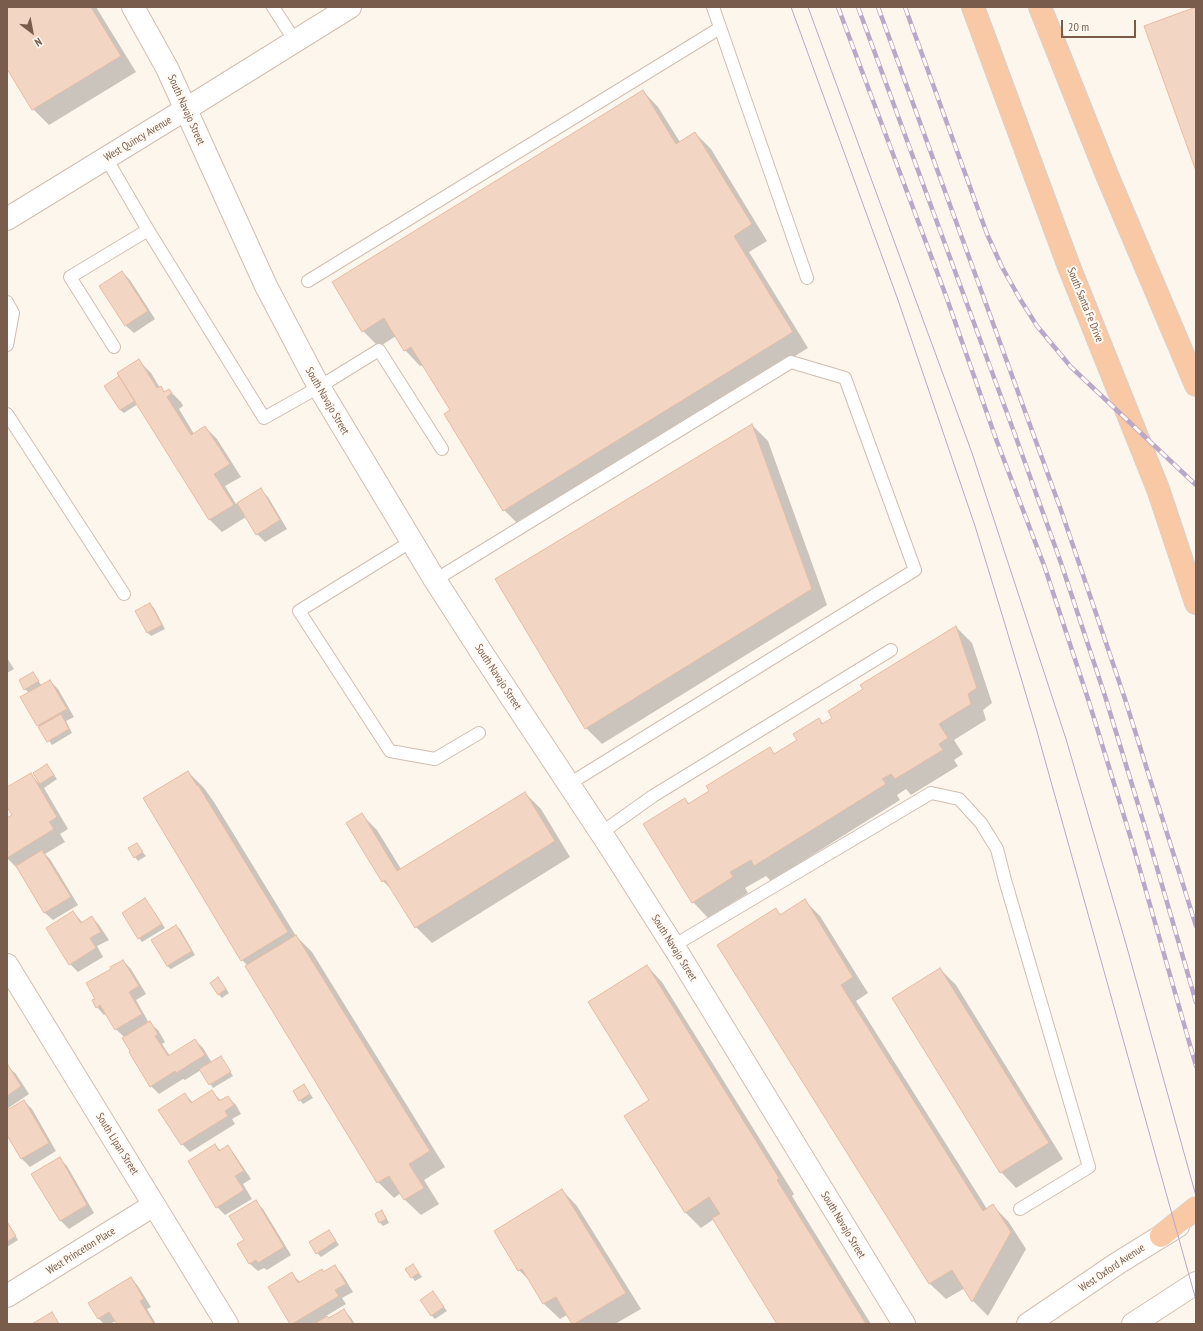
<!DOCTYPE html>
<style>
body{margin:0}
#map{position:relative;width:1203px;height:1331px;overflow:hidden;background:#fdf6ec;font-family:"PT Sans Narrow",sans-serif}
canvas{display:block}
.frame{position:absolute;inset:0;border:8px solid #7a5c4d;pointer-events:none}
.north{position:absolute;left:12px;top:12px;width:40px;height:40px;-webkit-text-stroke:3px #fffaf3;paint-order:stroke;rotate:148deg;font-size:11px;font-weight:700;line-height:16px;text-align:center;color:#7a5c4d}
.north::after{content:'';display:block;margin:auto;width:14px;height:18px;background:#7a5c4d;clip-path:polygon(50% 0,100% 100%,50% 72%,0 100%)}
.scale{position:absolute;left:1061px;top:20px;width:75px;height:18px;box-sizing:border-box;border:2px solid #7a5c4d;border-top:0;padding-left:5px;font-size:12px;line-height:14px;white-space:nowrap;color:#7a5c4d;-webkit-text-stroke:3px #fffaf3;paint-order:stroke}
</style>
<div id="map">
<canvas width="1203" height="1331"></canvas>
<div class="frame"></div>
<div class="north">N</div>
<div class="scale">20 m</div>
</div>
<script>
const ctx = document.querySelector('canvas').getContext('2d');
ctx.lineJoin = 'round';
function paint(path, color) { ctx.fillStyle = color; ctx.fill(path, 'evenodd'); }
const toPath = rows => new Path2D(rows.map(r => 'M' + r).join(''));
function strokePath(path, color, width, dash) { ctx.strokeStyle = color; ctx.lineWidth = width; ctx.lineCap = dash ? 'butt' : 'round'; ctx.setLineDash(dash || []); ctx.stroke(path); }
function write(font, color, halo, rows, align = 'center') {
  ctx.font = font + ' "PT Sans Narrow",sans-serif'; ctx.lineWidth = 4; ctx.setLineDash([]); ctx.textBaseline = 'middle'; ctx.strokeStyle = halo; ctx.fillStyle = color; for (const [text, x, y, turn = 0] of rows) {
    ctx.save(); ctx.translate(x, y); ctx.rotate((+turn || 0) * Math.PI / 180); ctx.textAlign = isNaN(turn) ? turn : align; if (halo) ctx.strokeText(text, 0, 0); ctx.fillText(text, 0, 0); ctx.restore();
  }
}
paint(toPath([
 [7,7,96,7,136,72,49,125,33,109,7,67],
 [643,91,658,107,680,142,695,133,711,149,767,241,749,252,808,348,520,526,504,510,451,410,423,365,420,366,405,350,396,336,379,347,363,331,333,282],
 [122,272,130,280,155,319,134,333,126,326],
 [139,361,151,373,160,388,165,392,169,390,181,402,183,406,179,409,194,434,205,427,217,439,241,477,225,486,236,504,260,489,268,497,287,529,265,542,257,534,246,517,222,532,210,520,138,404,124,413,120,410,121,376],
 [752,425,768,441,827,605,602,744,586,728],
 [150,604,154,608,165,629,151,636,148,633],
 [956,627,972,643,992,703,983,710,986,720,954,740,963,754,954,760,958,766,911,795,906,789,897,795,900,800,771,881,766,876,745,888,748,893,708,918,693,902,684,799,690,804,711,791,769,748,775,755,798,741,819,720,824,724,833,718,864,689],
 [7,658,14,669,7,673],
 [33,673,42,686,50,681,58,689,74,717,66,721,72,733,52,745,38,725,29,693,25,689],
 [47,765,57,779,44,788,68,829,60,834,65,842,45,854,50,859,78,905,53,920,45,913,18,869,7,858,7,819,13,815,7,804,7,787,31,775,39,783],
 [188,772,204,788,214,802,296,936,312,952,445,1167,424,1180,439,1204,421,1215,405,1200,401,1193,394,1198,378,1182,248,966,242,960],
 [525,793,541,809,570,857,432,943,416,927,395,893,383,881,361,814,377,830,401,869],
 [136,844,146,856,138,861,129,849],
 [145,899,165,928,142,942,139,938],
 [805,901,820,916,868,993,856,1001,987,1209,993,1206,1008,1221,1026,1249,988,1316,973,1301,965,1288,946,1299,930,1284,718,945,776,910,781,915],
 [73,912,83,923,92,917,99,925,109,940,97,946,103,957,78,972,70,964],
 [176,926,180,929,195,955,171,969,167,966],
 [123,961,131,969,146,994,136,1000,149,1023,158,1030,165,1042,162,1044,170,1056,195,1040,203,1048,212,1063,221,1057,233,1076,213,1088,201,1070,185,1080,183,1079,159,1094,151,1086,125,1038,116,1029,107,1013,104,1015,97,1007,96,999,112,969],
 [647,966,662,982,794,1194,792,1196,871,1324,778,1324,714,1219,701,1228,685,1212,650,1101],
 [940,969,956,985,1063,1159,1016,1188,1001,1172],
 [218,978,229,993,222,998,218,994],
 [7,1066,16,1074,29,1094,7,1109],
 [304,1085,313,1098,303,1104,300,1100],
 [212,1091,221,1101,228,1097,236,1105,241,1114,232,1119,235,1124,190,1152,182,1144,185,1094,193,1103],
 [24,1101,32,1109,56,1151,30,1167,22,1159,7,1133,7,1111],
 [215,1145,221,1151,228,1147,235,1155,251,1179,243,1184,252,1199,225,1215,217,1207,190,1161],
 [59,1158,67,1166,94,1213,69,1229,61,1221,33,1175],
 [562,1190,577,1206,641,1309,615,1324,573,1324,567,1315,560,1319,544,1304,530,1281,519,1270],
 [255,1201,263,1209,291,1255,267,1270,264,1268,258,1271,250,1264,238,1244,245,1240],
 [382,1212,385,1215,389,1223,383,1226,379,1222],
 [7,1221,18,1240,7,1247],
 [329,1231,339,1245,321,1257,317,1253],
 [413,1265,422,1277,415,1281,406,1269],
 [334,1266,342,1274,353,1292,342,1298,346,1304,326,1316,329,1319,344,1310,351,1318,355,1324,291,1324,292,1274,301,1283,322,1271,324,1273],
 [131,1278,138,1286,151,1307,147,1309,156,1324,118,1324,116,1321,110,1324,104,1324,98,1318],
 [436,1296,447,1311,435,1319,431,1315]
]), '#0003');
const building = toPath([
 [7,7,91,7,121,56,32,110,7,69,7,7],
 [1196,7,1196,171,1144,26,1196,7],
 [643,90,676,144,695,132,752,224,734,236,793,332,503,511,444,414,450,410,411,347,404,351,384,318,362,332,332,282,643,90],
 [122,271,148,311,125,326,99,286,122,271],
 [139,359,157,388,161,386,164,392,169,389,172,393,167,397,191,435,205,426,230,464,214,474,234,505,209,520,117,373,139,359],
 [119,376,135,401,120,410,104,386,119,376],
 [752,424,812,589,585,729,495,579,752,424],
 [261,488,280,520,256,535,237,503,261,488],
 [150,603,162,625,147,633,135,611,150,603],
 [956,626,977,688,968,694,971,704,939,724,948,738,939,744,943,750,895,779,891,774,882,779,886,784,754,866,751,860,730,872,733,877,692,903,643,824,685,798,688,804,709,791,706,786,770,747,774,754,797,740,793,734,819,718,822,724,832,718,828,711,863,689,860,685,956,626],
 [33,672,39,681,24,690,19,680,33,672],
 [50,680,67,709,37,726,20,697,50,680],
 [61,714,69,729,47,742,38,727,61,714],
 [47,764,54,775,40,784,33,773,47,764],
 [188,771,197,786,198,785,288,932,241,961,143,798,188,771],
 [31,773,57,817,49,822,54,829,7,858,7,818,12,815,7,807,7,787,31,773],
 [525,792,555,841,415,928,385,880,382,882,346,823,362,813,397,871,525,792],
 [137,843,143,852,134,858,128,848,137,843],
 [42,850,71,897,44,913,16,866,42,850],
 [145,898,162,924,138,939,122,913,145,898],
 [805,899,853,977,841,985,983,1211,993,1204,1011,1232,972,1302,952,1270,929,1284,717,945,776,908,780,915,805,899],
 [73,911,81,923,92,916,101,932,90,938,96,948,69,965,46,928,73,911],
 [176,925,192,951,167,966,151,940,176,925],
 [296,935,430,1151,409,1164,424,1188,404,1200,389,1176,377,1183,245,966,296,935],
 [123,960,139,986,129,992,142,1014,115,1030,100,1005,96,1008,92,1000,95,999,86,983,111,969,110,967,123,960],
 [647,965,779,1178,777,1180,866,1324,777,1324,712,1218,720,1214,709,1197,685,1213,624,1116,649,1100,588,1002,647,965],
 [940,968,1049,1143,1000,1173,892,998,940,968],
 [218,977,226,989,218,995,210,983,218,977],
 [150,1021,158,1034,155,1036,168,1056,195,1039,205,1055,176,1073,175,1071,150,1087,129,1052,130,1051,122,1038,150,1021],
 [221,1056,231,1072,209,1085,199,1069,221,1056],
 [8,1065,21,1086,7,1096,7,1066,8,1065],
 [304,1084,310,1094,299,1101,293,1091,304,1084],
 [212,1090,219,1101,228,1096,234,1105,225,1111,228,1116,181,1145,158,1110,185,1093,191,1103,212,1090],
 [24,1100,49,1143,21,1159,7,1135,7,1110,24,1100],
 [215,1144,219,1151,228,1145,244,1171,235,1176,244,1190,216,1208,188,1161,215,1144],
 [60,1157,87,1205,60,1221,31,1174,60,1157],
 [562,1189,626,1293,574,1324,572,1324,556,1297,543,1304,522,1269,518,1271,494,1231,562,1189],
 [256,1200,284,1247,258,1263,256,1260,249,1264,237,1244,244,1240,229,1216,256,1200],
 [382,1210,386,1219,379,1223,375,1214,382,1210],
 [7,1222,16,1236,7,1242,7,1222],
 [329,1230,336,1241,316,1254,309,1242,329,1230],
 [413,1264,419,1273,411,1278,405,1269,413,1264],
 [335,1265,346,1284,335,1290,339,1296,292,1324,290,1324,268,1287,292,1272,298,1283,322,1269,323,1272,335,1265],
 [131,1277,144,1299,140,1301,154,1324,117,1324,109,1312,98,1319,88,1303,131,1277],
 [433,1291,444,1307,431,1316,420,1300,433,1291],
 [344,1309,353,1324,314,1324,327,1316,329,1318,344,1309],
 [52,1312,59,1324,32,1324,52,1312]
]);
paint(building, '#f3d5c3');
strokePath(building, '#e6bba3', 1);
const service = toPath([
 [273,7,295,41],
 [713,7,807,278],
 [106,158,148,230],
 [308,281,720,28],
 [7,302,13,313,7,345],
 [114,347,70,277,148,230,264,418,319,387,379,350,442,449],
 [7,414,124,594],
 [412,541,299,611,390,751,435,759,479,733],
 [435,580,791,362,845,378,915,570,569,784],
 [601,833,653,796,891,650],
 [673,946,931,793,959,799,981,823,997,849,1005,880,1089,1167,1020,1209]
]);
const minor = toPath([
 [186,109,350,7],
 [7,965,227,1324],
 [7,1296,154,1205]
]);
const tertiary = toPath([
 [133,7,167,68,266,286,319,387,435,580,482,653,609,845,679,955,904,1324],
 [7,219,186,109]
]);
const secondary = toPath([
 [1028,1324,1118,1263,1178,1226],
 [1133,1324,1196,1283]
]);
const trunk = toPath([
 [973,7,1068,264,1158,489,1196,603],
 [1040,7,1107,175,1196,385],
 [1161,1236,1196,1208]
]);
strokePath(service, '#d1beb0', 14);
strokePath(minor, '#d1beb0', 24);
strokePath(tertiary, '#d1beb0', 24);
strokePath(secondary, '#d6c0b0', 24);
strokePath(trunk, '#dad1cd', 24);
strokePath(service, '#fff', 12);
strokePath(minor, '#fff', 22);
strokePath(tertiary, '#fff', 22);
strokePath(secondary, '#fff', 22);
strokePath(trunk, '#f9c8a4', 22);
strokePath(toPath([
 [791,7,898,300,975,526,1004,621,1036,728,1196,1300],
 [808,7,972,453,1066,739,1126,944,1196,1196]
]), '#b9a8c9', 1);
const rail = toPath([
 [838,7,946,296,996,439,1045,568,1089,702,1132,842,1196,1066],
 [858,7,1014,432,1061,563,1105,696,1148,837,1196,1002],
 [878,7,1062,513,1125,699,1196,926],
 [905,7,987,234,1002,267,1020,299,1037,326,1071,367,1196,485]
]);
strokePath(rail, '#b9a8c9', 4.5);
strokePath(rail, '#fffaf3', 3, [9]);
write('11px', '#7a5c4d', '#fffaf3', [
 ["South Navajo Street",186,110,66],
 ["West Quincy Avenue",138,139,-31],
 ["South Santa Fe Drive",1085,305,68],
 ["South Navajo Street",327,401,60],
 ["South Navajo Street",498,677,57],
 ["South Navajo Street",674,948,58],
 ["South Lipan Street",117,1144,58],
 ["South Navajo Street",843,1225,59],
 ["West Princeton Place",81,1251,-32],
 ["West Oxford Avenue",1112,1268,-34]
]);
</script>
